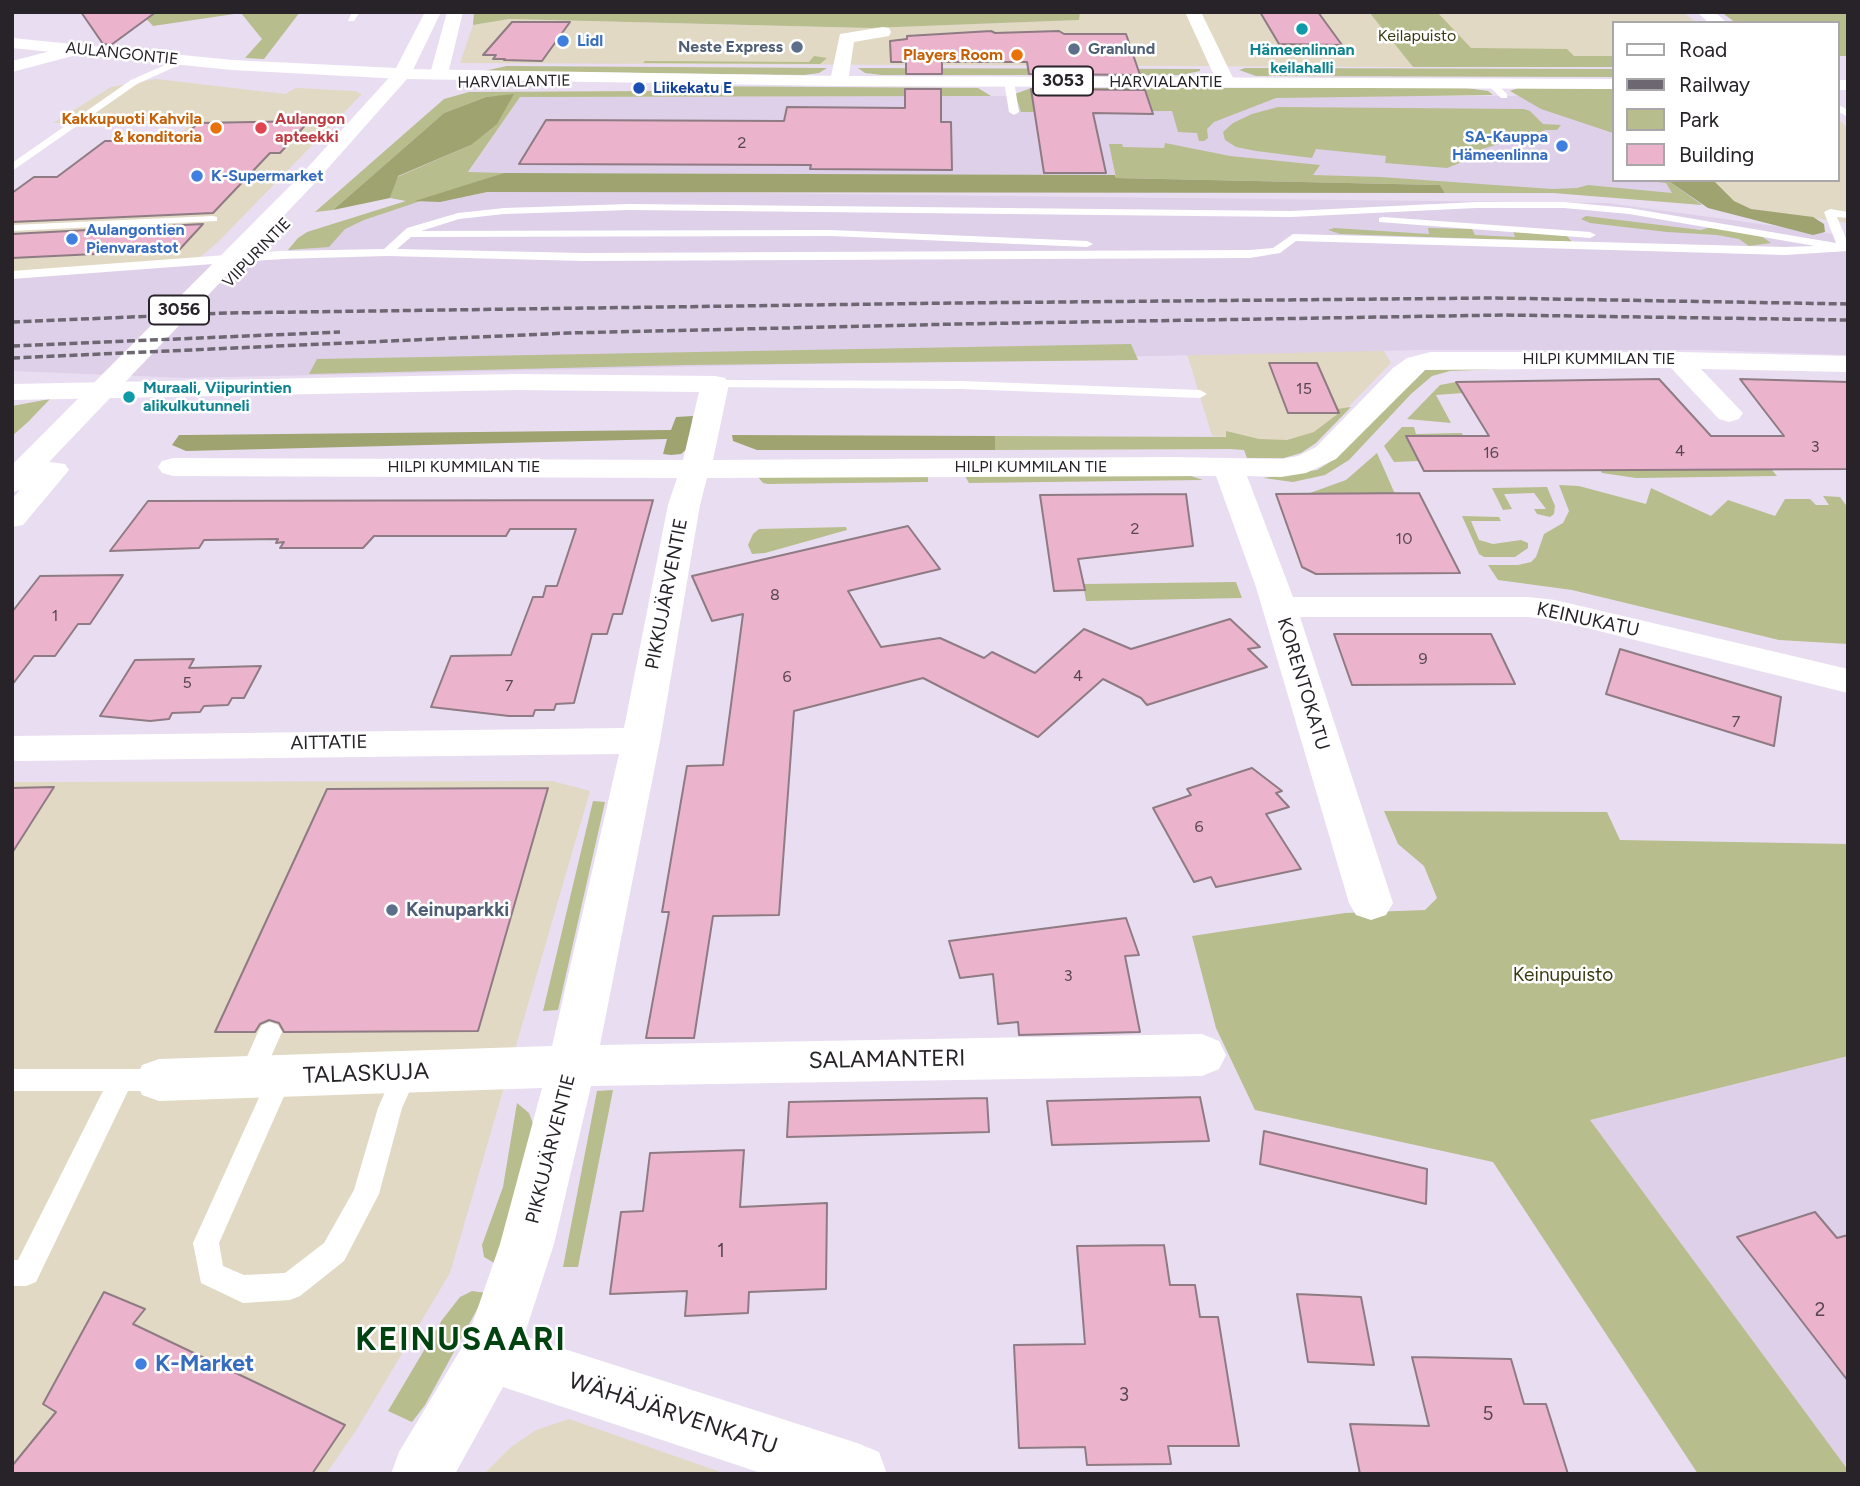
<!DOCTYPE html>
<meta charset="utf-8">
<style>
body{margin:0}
#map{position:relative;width:1860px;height:1486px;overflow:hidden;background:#e9def1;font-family:Figtree,sans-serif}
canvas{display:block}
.frame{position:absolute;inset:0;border:14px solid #272329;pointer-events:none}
.legend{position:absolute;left:1612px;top:21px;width:228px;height:161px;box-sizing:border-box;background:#fff;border:2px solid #a9a7a9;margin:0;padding:9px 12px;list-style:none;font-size:21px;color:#272329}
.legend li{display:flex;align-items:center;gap:14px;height:35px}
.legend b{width:35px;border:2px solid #a9a7a9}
</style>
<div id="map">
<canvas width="1860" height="1486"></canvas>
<div class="frame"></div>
<ul class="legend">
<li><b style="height:9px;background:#fff"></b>Road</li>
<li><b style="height:9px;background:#6d6771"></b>Railway</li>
<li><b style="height:19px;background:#b7bd8c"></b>Park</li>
<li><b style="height:19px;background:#ebb4cc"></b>Building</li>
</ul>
</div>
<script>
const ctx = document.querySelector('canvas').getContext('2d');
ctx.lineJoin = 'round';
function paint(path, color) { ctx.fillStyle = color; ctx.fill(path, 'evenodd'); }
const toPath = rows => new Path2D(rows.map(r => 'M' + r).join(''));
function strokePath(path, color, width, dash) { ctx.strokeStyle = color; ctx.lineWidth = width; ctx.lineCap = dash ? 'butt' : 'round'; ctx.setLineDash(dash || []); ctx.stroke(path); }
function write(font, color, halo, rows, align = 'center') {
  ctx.font = font + ' Figtree,sans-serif'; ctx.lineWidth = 5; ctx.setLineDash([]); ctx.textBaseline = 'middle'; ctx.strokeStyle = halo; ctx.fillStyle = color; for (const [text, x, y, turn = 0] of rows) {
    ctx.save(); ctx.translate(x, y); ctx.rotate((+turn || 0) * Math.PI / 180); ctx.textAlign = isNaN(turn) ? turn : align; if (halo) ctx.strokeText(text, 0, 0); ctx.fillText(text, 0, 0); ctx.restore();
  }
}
paint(toPath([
 [1080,12,1369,12,1413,67,460,63,473,25,509,19,870,28,1078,20],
 [1425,12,1683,12,1697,23,1613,23,1613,67,1472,67],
 [156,79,285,94,296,88,355,91,362,94,217,243,199,258,12,272,12,212,105,199,194,121,53,123,111,87],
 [1837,118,1848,128,1848,223,1727,206,1700,180,1837,180],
 [1379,343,1391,363,1315,441,1286,450,1227,437,1212,436,1184,344],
 [552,781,590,791,450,1273,357,1429,326,1474,12,1474,12,782],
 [569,1419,726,1474,484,1474,511,1447,536,1430]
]), '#e1d9c3');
paint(toPath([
 [991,96,1611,96,1613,180,1700,180,1727,206,1381,177,1250,175,1114,167,1115,175,504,173,495,190,1608,203,1848,236,1848,355,1703,350,1420,350,186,378,12,371,12,272,199,258,280,260,298,238,500,173,468,173,520,97],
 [1848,1056,1848,1470,1590,1120]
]), '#ded0e9');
paint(toPath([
 [140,12,300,12,264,59,245,58,262,39,241,13,153,26],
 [474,12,1080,12,1079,20,870,28,509,19,473,25],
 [1369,12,1437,12,1471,48,1567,49,1574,56,1613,56,1613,67,1413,67],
 [1721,12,1848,12,1848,56,1837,56,1837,23,1736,23],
 [814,56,827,58,820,64,643,63,645,61,809,62],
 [507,66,827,68,819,73,804,75,484,71],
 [858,68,1200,69,1200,71,1181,75,882,75,865,73],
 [1245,68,1613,69,1613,77,1256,76,1239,70],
 [673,86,978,88,991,96,520,97,468,172,504,173,364,220,345,229,329,247,288,250,298,238,307,232,406,201,390,198,397,177,471,145,513,95,486,97,444,113,333,210,315,212,444,99,469,92,657,91],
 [1031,88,1466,88,1488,91,1493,95,1276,98,1214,122,1207,129,1208,138,1204,141,1199,141,1197,133,1178,132,1172,111,1021,112,1015,94],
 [1518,88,1613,89,1613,133,1541,109,1510,91],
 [1278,107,1524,109,1530,111,1543,124,1561,125,1557,130,1546,130,1482,149,1467,160,1447,168,1385,163,1386,156,1316,149,1312,158,1256,151,1236,147,1225,140,1223,132,1233,123,1252,114],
 [1165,143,1230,156,1320,165,1313,175,1381,177,1552,189,1577,188,1588,185,1672,193,1666,183,1641,180,1667,180,1702,205,1553,193,1445,193,1440,185,1116,178,1109,144,1122,144,1123,147,1164,148],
 [1586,216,1701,230,1711,227,1761,236,1771,243,1749,246,1739,239,1717,235,1667,232,1590,223,1581,219],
 [1334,228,1429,234,1428,228,1472,229,1475,235,1515,237,1513,231,1567,236,1572,242,1340,234,1328,230],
 [1131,344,1138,360,686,365,309,374,317,359],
 [1441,366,1500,369,1450,371,1432,376,1411,394,1349,460,1325,475,1293,482,1263,478,1317,470,1330,462,1425,370],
 [1456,382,1463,393,1436,395,1451,423,1407,419,1440,385],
 [50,399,28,422,12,436,12,406],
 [1351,407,1316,443,1301,453,1284,458,1247,458,1244,450,1230,449,995,450,995,436,1226,437,1226,431,1259,439,1287,440,1314,432,1339,413,1337,409],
 [1402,427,1414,427,1416,434,1462,433,1463,436,1419,461,1394,462,1384,446],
 [1377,453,1395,494,1310,493,1346,480],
 [1596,461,1628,466,1631,470,1760,470,1767,464,1777,476,1636,478,1602,473],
 [1188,475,1203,480,969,483,965,476],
 [928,476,928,482,768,484,763,483,758,477],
 [1559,485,1579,486,1646,504,1651,488,1711,516,1728,500,1775,516,1785,499,1810,499,1816,505,1829,505,1823,496,1840,497,1848,508,1848,644,1779,640,1572,590,1498,580,1488,565,1518,565,1531,562,1536,557,1544,534,1563,523,1569,511],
 [1547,487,1555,506,1554,514,1550,517,1537,514,1534,509,1546,509,1534,493,1504,494,1512,509,1503,510,1492,488],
 [1462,516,1499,517,1501,521,1471,521,1479,540,1493,544,1521,540,1528,543,1528,548,1515,557,1484,557,1479,554],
 [846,527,847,530,765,553,752,554,748,545,753,534,759,529],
 [1236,582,1242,598,1086,601,1083,584],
 [593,801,605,802,558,1010,543,1011],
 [1384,811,1607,812,1620,840,1848,844,1848,1056,1590,1120,1848,1470,1848,1474,1698,1474,1493,1162,1255,1110,1216,1028,1192,936,1345,913,1425,910,1437,898,1424,866,1398,844],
 [613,1090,578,1267,563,1267,597,1091],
 [517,1103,529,1113,534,1126,496,1264,484,1257,482,1245,503,1187],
 [472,1291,486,1293,425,1405,412,1422,388,1411,442,1320,460,1297]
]), '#b7bd8c');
paint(toPath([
 [514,94,497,124,471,145,398,176,390,198,333,210,444,113,486,97],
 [504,173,1115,175,1116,178,1440,185,1445,193,487,192,440,202,415,201],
 [1667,180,1713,180,1734,201,1751,209,1813,217,1824,224,1825,232,1813,235,1708,208],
 [693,416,688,448,681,454,671,455,663,454,667,439,186,451,172,445,179,435,187,435,671,430,676,417],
 [732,435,995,436,995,450,757,450,733,441]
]), '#9ea370');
const building = toPath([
 [81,12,156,12,111,45,103,44,81,12],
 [1260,12,1318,12,1342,45,1279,44,1260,12],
 [512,22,570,22,542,61,504,60,505,59,493,59,496,55,483,55,512,22],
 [991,31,995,33,1059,31,1064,34,1126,34,1140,75,1029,74,1027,62,942,62,942,74,906,74,906,62,891,62,890,41,907,39,907,36,991,31],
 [905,89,941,89,941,122,951,122,952,170,810,169,811,165,519,164,546,120,784,121,787,107,905,108,905,89],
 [1031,89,1145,90,1153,114,1093,113,1106,173,1044,173,1031,89],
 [309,121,280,153,270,153,213,213,12,222,12,193,34,177,57,177,105,141,180,141,198,123,309,121],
 [203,224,179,250,12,258,12,234,203,224],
 [1269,363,1317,363,1339,413,1288,413,1269,363],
 [1659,379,1711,436,1784,436,1740,379,1848,382,1848,469,1424,471,1406,436,1489,436,1456,382,1659,379],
 [1419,493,1460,573,1316,574,1302,567,1276,494,1419,493],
 [1186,494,1193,546,1078,559,1085,590,1054,591,1040,495,1186,494],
 [653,500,622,614,613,614,607,634,592,634,574,703,556,704,554,710,535,710,533,716,509,716,431,707,451,656,511,655,533,597,543,597,546,586,557,586,576,529,510,529,506,536,374,536,363,548,280,548,284,542,276,543,278,539,204,540,199,548,110,551,148,501,653,500],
 [908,526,940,569,848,591,881,647,940,638,984,658,992,652,1035,673,1084,629,1131,649,1230,619,1260,647,1248,649,1267,667,1147,705,1141,698,1103,679,1038,737,923,678,794,711,779,915,713,916,694,1038,646,1038,669,912,662,912,687,766,723,765,743,614,712,621,692,576,908,526],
 [123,575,90,624,78,624,55,656,34,656,12,685,12,612,40,576,123,575],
 [1334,634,1491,634,1515,684,1352,685,1334,634],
 [1620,649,1781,697,1774,746,1606,694,1620,649],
 [194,659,189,668,261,666,244,698,232,698,228,705,204,706,200,712,172,713,169,719,150,721,100,716,135,660,194,659],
 [1252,768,1282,791,1276,793,1289,807,1266,814,1301,869,1216,887,1211,877,1194,882,1153,808,1191,795,1187,789,1252,768],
 [54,787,12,853,12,788,54,787],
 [548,788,478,1031,284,1032,279,1023,269,1020,260,1024,255,1032,215,1032,327,789,548,788],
 [1126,918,1139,955,1125,956,1140,1032,1019,1035,1018,1022,998,1024,993,974,960,978,949,941,1126,918],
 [1200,1097,1209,1141,1052,1145,1047,1101,1200,1097],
 [987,1098,989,1132,787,1137,789,1102,987,1098],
 [1264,1131,1427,1169,1426,1204,1260,1164,1264,1131],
 [744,1150,740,1207,827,1203,826,1289,749,1292,748,1313,685,1316,687,1291,610,1294,621,1212,643,1211,650,1153,744,1150],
 [1815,1212,1837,1238,1848,1235,1848,1381,1737,1237,1815,1212],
 [1164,1245,1170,1285,1195,1285,1200,1317,1218,1317,1239,1446,1168,1446,1171,1464,1087,1465,1085,1447,1019,1448,1014,1345,1085,1344,1077,1246,1164,1245],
 [104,1292,145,1309,133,1324,345,1425,312,1474,12,1474,12,1466,56,1412,43,1404,104,1292],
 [1297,1294,1361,1297,1374,1365,1308,1362,1297,1294],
 [1412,1357,1511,1359,1524,1404,1546,1404,1568,1474,1360,1474,1350,1424,1429,1426,1412,1357]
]);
paint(building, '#ebb4cc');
strokePath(building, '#8f7b83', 2);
paint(toPath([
 [352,12,360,12,354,21,348,21,352,12],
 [183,57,187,60,186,62,137,84,12,171,12,163,131,80,183,57],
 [1009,78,1014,81,1019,112,1014,115,1009,112,1004,81,1009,78],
 [1488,81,1494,81,1507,94,1507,98,1501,98,1488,85,1488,81],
 [1837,104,1848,110,1848,117,1837,111,1837,104],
 [1476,202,1564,202,1629,208,1836,243,1824,212,1830,209,1848,212,1848,218,1837,217,1848,243,1848,251,1785,255,1296,241,1280,253,1250,258,584,261,387,256,280,259,12,279,12,271,280,251,384,249,407,228,458,213,504,208,629,204,1291,211,1476,202],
 [1476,208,1564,208,1629,214,1815,246,1785,247,1293,234,1273,248,1250,250,584,253,397,249,411,237,830,236,1087,247,1093,244,1087,241,830,230,421,231,459,219,504,214,629,210,1291,217,1476,208],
 [213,216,217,217,217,221,12,231,12,225,213,216],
 [1383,217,1590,232,1596,235,1590,238,1379,222,1379,218,1383,217],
 [715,380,961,381,1200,390,1207,394,1200,398,961,389,710,387,710,381,715,380],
 [270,1022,278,1025,282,1032,262,1077,259,1084,250,1088,241,1084,238,1077,258,1032,262,1025,270,1022],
 [406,1062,415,1065,418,1072,402,1108,379,1194,344,1261,300,1296,290,1300,243,1303,201,1283,193,1243,272,1069,281,1065,290,1069,293,1076,219,1243,223,1266,244,1275,285,1273,324,1243,354,1190,378,1108,397,1065,406,1062],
 [12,1069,159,1069,168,1073,171,1080,168,1087,159,1091,128,1091,36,1282,26,1286,12,1286,12,1260,18,1260,103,1091,12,1091,12,1069]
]), '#fff');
paint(toPath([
 [1185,12,1201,12,1235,82,1232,86,1220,86,1217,82,1185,12],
 [1697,12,1715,12,1727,23,1709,23,1697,12],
 [883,27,889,28,891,32,889,36,854,42,848,81,845,85,833,85,830,81,840,34,883,27],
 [78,44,87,49,84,53,12,72,12,61,78,44],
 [1431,352,1678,352,1848,356,1848,372,1701,369,1743,413,1739,419,1729,422,1719,419,1671,368,1425,370,1336,459,1306,473,1281,477,1247,476,1293,597,1528,597,1555,600,1848,669,1848,693,1555,620,1528,617,1300,617,1393,903,1386,915,1371,920,1356,915,1349,903,1256,587,1216,476,707,478,700,505,660,741,600,1045,1202,1034,1219,1041,1226,1055,1219,1069,1202,1076,591,1086,554,1244,524,1336,857,1443,879,1452,887,1474,764,1474,503,1387,455,1474,391,1474,399,1452,467,1339,500,1244,542,1088,159,1101,142,1095,135,1080,142,1065,159,1059,552,1046,619,754,17,761,12,760,12,736,624,728,668,505,677,478,173,476,162,473,158,467,162,461,173,458,683,460,699,392,516,390,12,400,12,384,516,374,715,376,725,378,729,384,713,460,1171,457,1281,459,1298,456,1316,447,1393,368,1407,358,1431,352]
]), '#fff');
paint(toPath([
 [425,12,441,12,411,74,402,79,232,70,12,48,12,38,232,60,396,68,425,12],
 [447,12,463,12,448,74,439,79,430,74,447,12]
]), '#fff');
paint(toPath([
 [402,69,839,76,1613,79,1613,89,839,86,407,79,313,185,49,462,65,464,69,470,23,525,12,527,12,499,20,490,12,492,12,465,299,177,396,70,402,69],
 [1837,80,1848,80,1848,90,1837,90,1837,80]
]), '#fff');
strokePath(toPath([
 [12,322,227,313,954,303,1493,298,1848,304],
 [12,346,340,332],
 [12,358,568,333,958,324,1505,315,1848,320]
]), '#6d6771', 3.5, [8, 3.5]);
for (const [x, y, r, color] of [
 [1302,29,7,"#0f9aa8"],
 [563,41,7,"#3f7fe0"],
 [797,47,7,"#5c6f8a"],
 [1074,49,7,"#5c6f8a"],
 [1017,55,7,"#e8710a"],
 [639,88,7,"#1a4fb4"],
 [216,128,7,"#e8710a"],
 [261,128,7,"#e0444e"],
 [1562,146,7,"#3f7fe0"],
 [197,176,7,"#3f7fe0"],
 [72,239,7,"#3f7fe0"],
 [129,397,7,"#0f9aa8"],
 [392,910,7,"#5c6f8a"],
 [141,1364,7,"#3f7fe0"]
]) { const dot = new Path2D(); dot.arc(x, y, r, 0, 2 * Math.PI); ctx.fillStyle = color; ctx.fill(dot); strokePath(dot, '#fff', 2.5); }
write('16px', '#383b12', '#fff', [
 ["Keilapuisto",1417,36]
]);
write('bold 16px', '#366cbe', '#fff', [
 ["Lidl",577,41],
 ["SA-Kauppa",1548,137,"right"],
 ["Hämeenlinna",1548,155,"right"],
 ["K-Supermarket",211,176],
 ["Aulangontien",86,230],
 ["Pienvarastot",86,248]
], 'left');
write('bold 16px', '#4e5e75', '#fff', [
 ["Neste Express",783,47],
 ["Granlund",1088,49,"left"]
], 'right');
write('bold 16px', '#0d838f', '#fff', [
 ["Hämeenlinnan",1302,50],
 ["keilahalli",1302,68],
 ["Muraali, Viipurintien",143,388,"left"],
 ["alikulkutunneli",143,406,"left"]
]);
write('16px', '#272329', '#fff', [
 ["AULANGONTIE",122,54,6],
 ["HARVIALANTIE",514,82,-1],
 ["HARVIALANTIE",1166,82],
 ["VIIPURINTIE",257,253,-46],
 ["HILPI KUMMILAN TIE",1599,359],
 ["HILPI KUMMILAN TIE",464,467],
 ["HILPI KUMMILAN TIE",1031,467]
]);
write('bold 16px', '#c56008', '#fff', [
 ["Players Room",1003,55],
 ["Kakkupuoti Kahvila",202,119],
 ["& konditoria",202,137]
], 'right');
write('bold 16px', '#164399', '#fff', [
 ["Liikekatu E",653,88]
], 'left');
write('bold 16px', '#be3a42', '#fff', [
 ["Aulangon",275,119],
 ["apteekki",275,137]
], 'left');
write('16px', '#584752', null, [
 ["2",742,143],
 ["15",1304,389],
 ["3",1815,447],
 ["4",1680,451],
 ["16",1491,453],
 ["2",1135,529],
 ["10",1404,539],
 ["8",775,595],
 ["1",55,616],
 ["9",1423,659],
 ["4",1078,676],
 ["6",787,677],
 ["5",187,683],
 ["7",509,686],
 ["7",1736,722],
 ["6",1199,827],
 ["3",1068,976]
]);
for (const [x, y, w] of [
 [1063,81,60],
 [179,310,60]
]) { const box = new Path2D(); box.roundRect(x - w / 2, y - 14.5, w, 29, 5); ctx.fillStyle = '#fff'; ctx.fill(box); strokePath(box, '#272329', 2); }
write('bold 18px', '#272329', null, [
 ["3053",1063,81],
 ["3056",179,310]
]);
write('19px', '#272329', '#fff', [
 ["PIKKUJÄRVENTIE",667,594,-79],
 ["KEINUKATU",1588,620,12],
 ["KORENTOKATU",1303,684,73],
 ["AITTATIE",329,743,-1],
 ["PIKKUJÄRVENTIE",551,1149,-76]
]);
write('bold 19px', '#4e5e75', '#fff', [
 ["Keinuparkki",406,910]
], 'left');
write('19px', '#383b12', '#fff', [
 ["Keinupuisto",1563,975]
]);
write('19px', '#584752', null, [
 ["1",721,1251],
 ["2",1820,1310],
 ["3",1124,1395],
 ["5",1488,1414]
]);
write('23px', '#272329', '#fff', [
 ["SALAMANTERI",887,1060,-1],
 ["TALASKUJA",366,1074,-2],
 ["WÄHÄJÄRVENKATU",673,1414,18]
]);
write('bold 23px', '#366cbe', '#fff', [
 ["K-Market",155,1364]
], 'left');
ctx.letterSpacing = '2px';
write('bold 32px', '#004210', '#fff', [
 ["KEINUSAARI",461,1341]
]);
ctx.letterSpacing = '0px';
</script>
